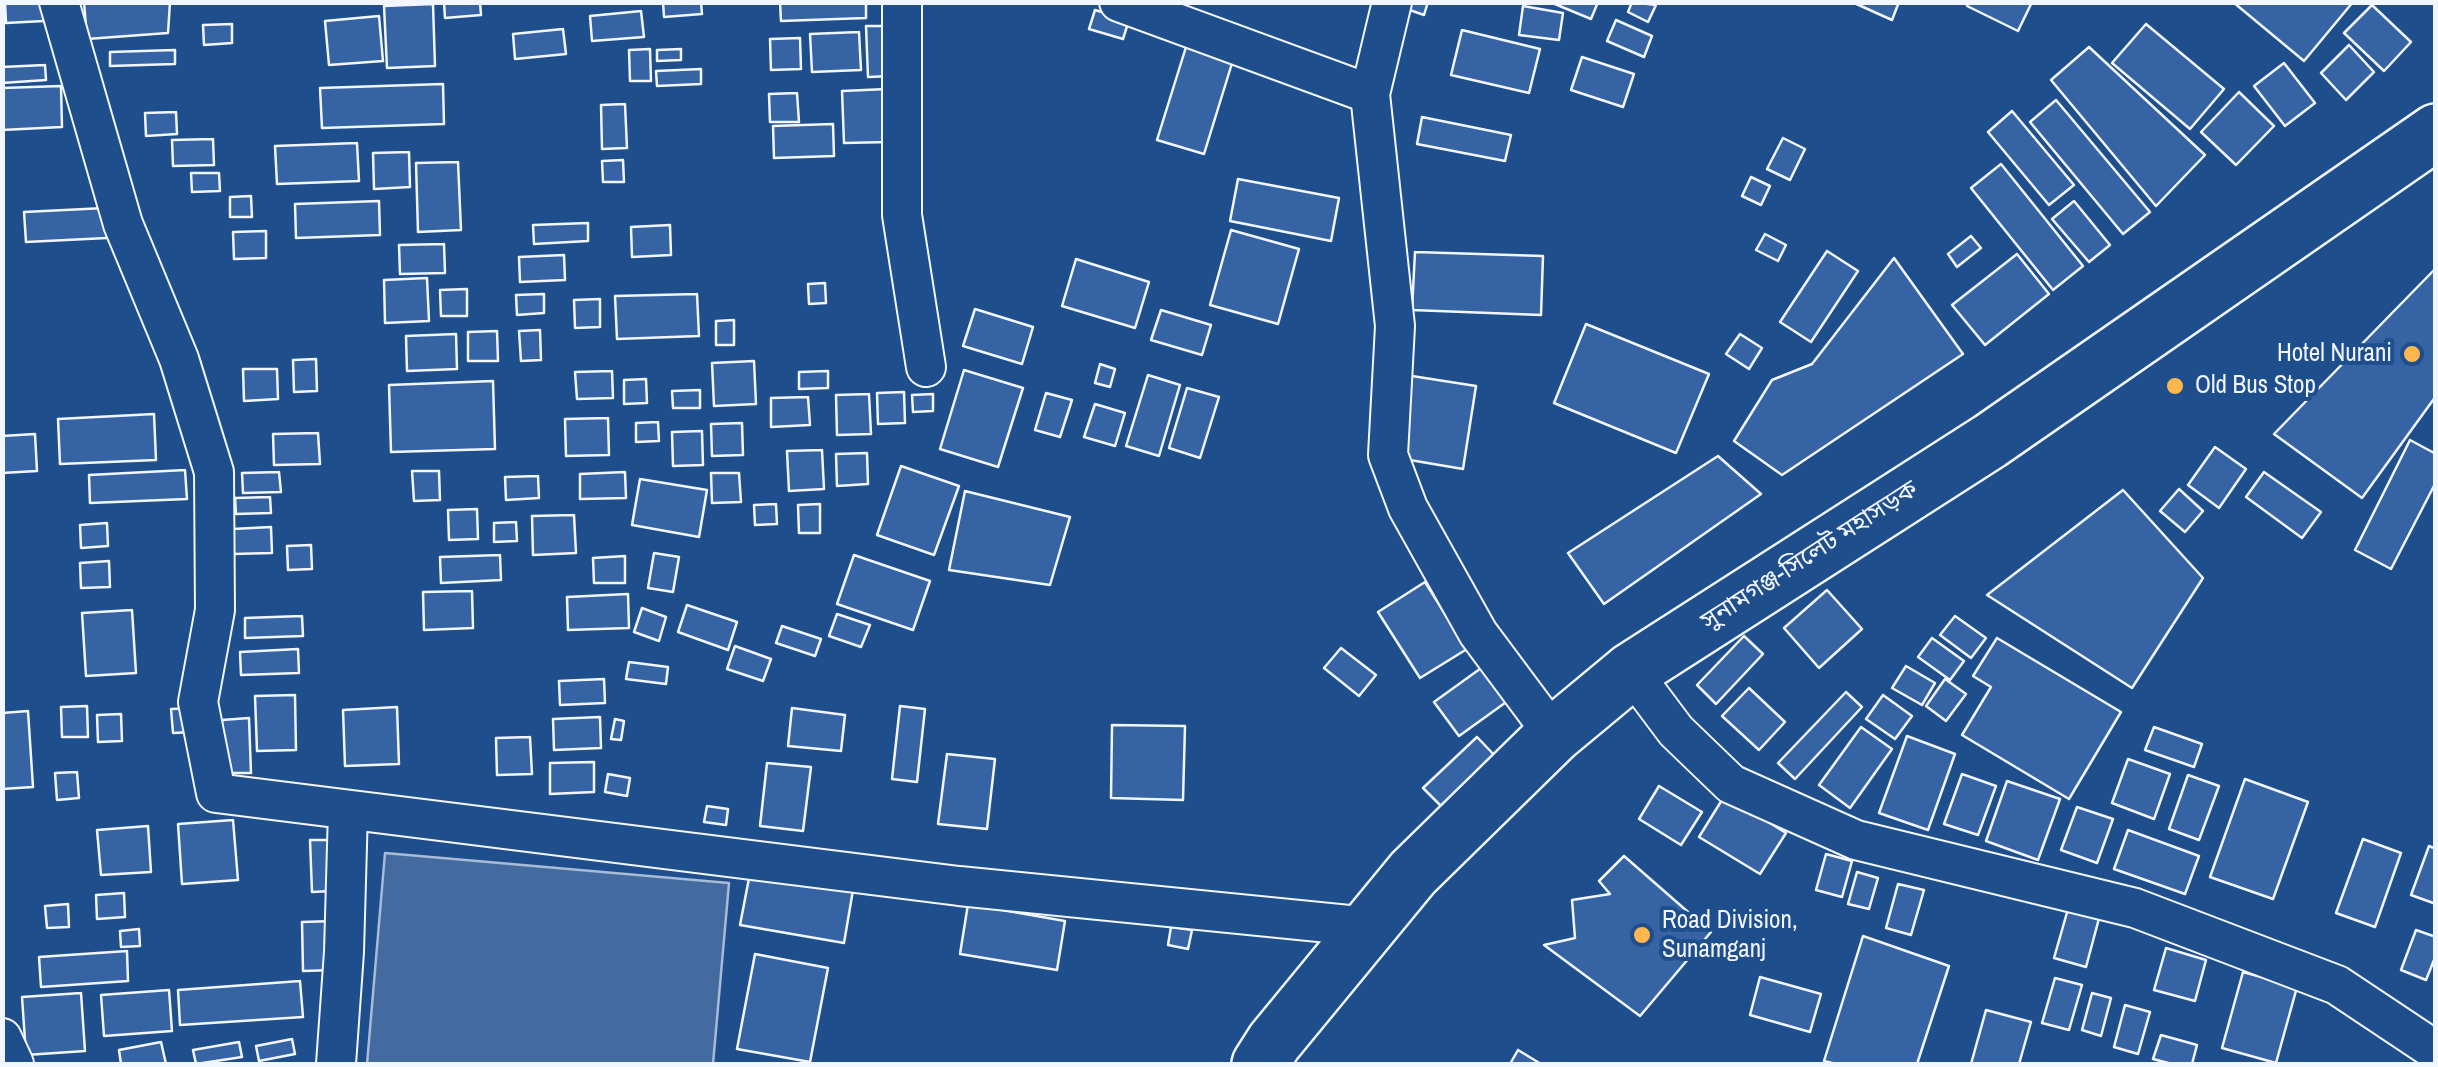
<!DOCTYPE html>
<meta charset="utf-8">
<style>
body{margin:0}
#map{position:relative;width:2438px;height:1067px;overflow:hidden;background:#1f4e8c;font-family:"Archivo Narrow",sans-serif}
canvas{display:block}
.frame{position:absolute;inset:0;border:5px solid #f2f6ff;pointer-events:none}
</style>
<div id="map">
<canvas width="2438" height="1067"></canvas>
<div class="frame"></div>
</div>
<script>
const ctx = document.querySelector('canvas').getContext('2d');
ctx.lineJoin = 'round';
function paint(path, color) { ctx.fillStyle = color; ctx.fill(path, 'evenodd'); }
const toPath = rows => new Path2D(rows.map(r => 'M' + r).join(''));
function strokePath(path, color, width, dash) { ctx.strokeStyle = color; ctx.lineWidth = width; ctx.lineCap = dash ? 'butt' : 'round'; ctx.setLineDash(dash || []); ctx.stroke(path); }
function write(font, color, halo, rows, align = 'center') {
  ctx.font = font + ' "Archivo Narrow","Noto Sans Bengali",sans-serif'; ctx.lineWidth = 8; ctx.setLineDash([]); ctx.textBaseline = 'middle'; ctx.strokeStyle = halo; ctx.fillStyle = color; for (const [text, x, y, turn = 0] of rows) {
    ctx.save(); ctx.translate(x, y); ctx.rotate((+turn || 0) * Math.PI / 180); ctx.textAlign = isNaN(turn) ? turn : align; if (halo) ctx.strokeText(text, 0, 0); ctx.fillText(text, 0, 0); ctx.restore();
  }
}
const water = toPath([
 [385,853,729,883,713,1064,367,1064,385,853]
]);
paint(water, '#446ba0');
strokePath(water, '#a8bbd7', 2.5);
const building = toPath([
 [5,2,43,2,44,21,6,23,5,2],
 [84,2,170,2,168,33,87,39,84,2],
 [444,2,480,2,481,15,445,18,444,2],
 [663,2,701,2,702,14,664,17,663,2],
 [780,2,866,2,866,18,781,21,780,2],
 [1402,2,1428,2,1424,15,1401,7,1402,2],
 [1550,2,1598,2,1591,19,1550,2],
 [1632,2,1656,5,1648,22,1628,12,1632,2],
 [1852,2,1899,2,1892,20,1852,2],
 [1968,2,2032,2,2018,31,1967,6,1968,2],
 [2233,2,2353,2,2304,61,2233,2],
 [433,4,435,66,387,68,384,6,433,4],
 [2372,5,2411,42,2384,71,2344,33,2372,5],
 [1523,6,1563,13,1559,40,1519,35,1523,6],
 [1095,10,1129,20,1123,39,1089,29,1095,10],
 [641,11,644,37,592,41,590,16,641,11],
 [379,16,383,61,329,65,325,21,379,16],
 [1616,20,1652,36,1644,57,1607,41,1616,20],
 [232,24,232,43,204,45,203,25,232,24],
 [2146,24,2224,89,2190,129,2112,63,2146,24],
 [866,26,891,26,892,76,868,77,866,26],
 [563,29,566,54,515,59,513,34,563,29],
 [1462,30,1540,49,1529,93,1451,75,1462,30],
 [859,32,861,70,812,72,810,34,859,32],
 [800,38,801,69,771,70,770,39,800,38],
 [2349,45,2374,72,2346,100,2321,73,2349,45],
 [1186,47,1233,60,1204,154,1157,140,1186,47],
 [2089,47,2205,155,2156,206,2051,80,2089,47],
 [650,49,651,81,630,81,629,50,650,49],
 [681,49,681,60,657,61,657,50,681,49],
 [175,50,175,64,110,66,110,52,175,50],
 [1582,57,1634,74,1623,107,1571,90,1582,57],
 [2284,63,2315,103,2285,126,2254,86,2284,63],
 [45,65,46,80,2,83,2,67,45,65],
 [701,69,701,84,657,86,656,71,701,69],
 [443,84,444,124,322,128,320,88,443,84],
 [61,86,62,127,2,130,2,88,61,86],
 [887,89,889,142,844,143,842,91,887,89],
 [2239,92,2274,126,2236,165,2201,132,2239,92],
 [797,93,799,122,770,122,769,94,797,93],
 [2056,100,2150,212,2123,234,2030,122,2056,100],
 [625,104,627,148,602,149,601,105,625,104],
 [2012,111,2074,185,2049,205,1988,132,2012,111],
 [176,112,177,134,146,136,145,113,176,112],
 [1422,117,1511,135,1505,161,1417,144,1422,117],
 [833,124,834,156,774,158,773,126,833,124],
 [1783,138,1805,149,1790,180,1767,169,1783,138],
 [213,139,214,165,173,166,172,140,213,139],
 [357,143,359,181,277,184,275,146,357,143],
 [409,152,410,187,374,189,373,153,409,152],
 [623,160,624,182,603,182,602,161,623,160],
 [458,162,461,230,418,232,416,163,458,162],
 [2001,164,2083,266,2053,290,1971,188,2001,164],
 [191,173,219,173,220,191,192,192,191,173],
 [1751,177,1770,186,1761,205,1742,196,1751,177],
 [1238,179,1339,198,1331,241,1230,221,1238,179],
 [251,196,252,217,230,217,230,197,251,196],
 [379,201,380,235,296,238,295,204,379,201],
 [2074,201,2110,245,2089,262,2052,219,2074,201],
 [105,208,107,238,26,242,24,212,105,208],
 [588,223,588,241,534,244,533,225,588,223],
 [670,225,671,255,632,257,631,227,670,225],
 [1231,230,1299,249,1278,324,1210,305,1231,230],
 [266,231,266,258,234,259,233,232,266,231],
 [1765,234,1786,245,1778,261,1756,250,1765,234],
 [1971,236,1981,248,1957,267,1948,254,1971,236],
 [444,244,445,273,400,274,399,245,444,244],
 [1827,251,1858,271,1811,342,1780,322,1827,251],
 [1415,252,1543,256,1541,315,1412,310,1415,252],
 [2017,254,2049,294,1985,345,1952,305,2017,254],
 [564,255,565,280,520,282,519,257,564,255],
 [1894,258,1963,354,1782,475,1734,441,1772,380,1812,364,1894,258],
 [1076,259,1149,282,1135,328,1062,306,1076,259],
 [2436,268,2436,396,2362,498,2274,434,2436,268],
 [427,278,429,321,385,323,384,280,427,278],
 [825,283,826,303,809,304,808,284,825,283],
 [467,289,467,316,441,316,440,290,467,289],
 [544,294,544,313,517,315,516,295,544,294],
 [697,294,699,336,617,339,615,296,697,294],
 [600,299,600,327,575,328,574,300,600,299],
 [975,309,1033,327,1022,364,963,346,975,309],
 [1161,310,1211,325,1202,355,1151,340,1161,310],
 [734,320,734,345,716,345,716,321,734,320],
 [1586,324,1709,374,1676,453,1554,403,1586,324],
 [540,330,541,360,521,361,519,331,540,330],
 [497,331,498,361,468,361,468,332,497,331],
 [456,334,457,369,407,371,406,336,456,334],
 [1740,334,1762,348,1749,369,1726,354,1740,334],
 [316,359,317,391,294,392,293,360,316,359],
 [754,361,756,404,714,406,712,363,754,361],
 [1100,364,1115,369,1110,387,1095,383,1100,364],
 [243,369,277,369,278,399,244,401,243,369],
 [964,370,1023,388,998,467,940,449,964,370],
 [612,371,613,398,577,399,575,372,612,371],
 [828,371,828,388,799,389,799,372,828,371],
 [1148,375,1180,385,1159,456,1126,446,1148,375],
 [1412,376,1476,386,1463,469,1398,458,1412,376],
 [646,379,647,403,624,404,624,380,646,379],
 [493,381,495,449,391,452,389,385,493,381],
 [1187,388,1219,397,1200,458,1169,448,1187,388],
 [700,390,700,408,673,408,672,391,700,390],
 [904,392,905,423,878,424,877,393,904,392],
 [1046,393,1072,400,1060,437,1035,430,1046,393],
 [869,394,871,434,837,435,836,395,869,394],
 [933,394,933,411,913,412,912,395,933,394],
 [808,397,810,425,771,427,771,398,808,397],
 [1095,404,1125,413,1115,446,1084,437,1095,404],
 [154,414,156,460,60,464,58,419,154,414],
 [608,418,609,455,566,456,565,419,608,418],
 [658,422,659,441,636,442,636,423,658,422],
 [742,423,743,455,712,456,711,424,742,423],
 [702,431,703,465,673,466,672,432,702,431],
 [318,433,320,464,274,465,273,434,318,433],
 [35,434,37,471,2,473,2,436,35,434],
 [2410,440,2436,454,2436,482,2391,569,2355,550,2410,440],
 [2215,447,2246,469,2219,508,2188,485,2215,447],
 [822,450,824,489,789,491,787,451,822,450],
 [867,453,868,484,837,486,836,454,867,453],
 [1718,456,1761,494,1604,604,1568,553,1718,456],
 [901,466,959,486,934,555,877,535,901,466],
 [185,470,187,499,90,503,89,475,185,470],
 [412,471,439,471,440,500,414,501,412,471],
 [279,472,281,492,243,493,242,473,279,472],
 [625,472,626,498,580,499,580,474,625,472],
 [2264,472,2321,512,2302,538,2246,497,2264,472],
 [711,473,739,473,741,502,712,503,711,473],
 [538,476,539,498,506,500,505,477,538,476],
 [640,479,707,490,699,537,632,525,640,479],
 [2179,489,2203,511,2185,532,2160,511,2179,489],
 [2123,490,2203,578,2132,688,1987,595,2123,490],
 [965,491,1070,517,1050,585,949,570,965,491],
 [270,497,271,513,236,514,235,498,270,497],
 [776,504,777,524,755,525,754,505,776,504],
 [820,504,820,533,799,533,798,505,820,504],
 [477,509,478,539,449,540,448,510,477,509],
 [574,515,576,553,533,555,532,516,574,515],
 [516,522,517,541,494,542,494,523,516,522],
 [107,523,108,546,81,548,80,525,107,523],
 [271,527,272,553,233,554,232,529,271,527],
 [311,545,312,569,288,570,287,546,311,545],
 [654,553,679,557,673,592,648,588,654,553],
 [500,555,501,580,441,583,440,557,500,555],
 [854,555,930,581,913,630,837,604,854,555],
 [625,556,625,583,594,583,593,558,625,556],
 [109,561,110,587,81,588,80,563,109,561],
 [1425,582,1467,649,1420,678,1378,612,1425,582],
 [1827,590,1862,629,1819,668,1784,628,1827,590],
 [472,591,473,628,424,630,423,592,472,591],
 [628,594,629,628,568,630,567,597,628,594],
 [687,605,737,622,728,650,678,632,687,605],
 [642,608,666,617,659,641,634,632,642,608],
 [132,610,136,673,86,676,82,613,132,610],
 [837,614,870,625,861,647,829,636,837,614],
 [302,616,303,636,245,638,245,618,302,616],
 [1955,616,1986,638,1971,658,1940,635,1955,616],
 [782,626,821,639,815,656,776,643,782,626],
 [1744,636,1763,654,1716,704,1697,685,1744,636],
 [1932,638,1964,661,1950,680,1918,657,1932,638],
 [1997,638,2121,712,2069,799,1962,735,1991,687,1973,676,1997,638],
 [735,646,771,659,763,681,727,669,735,646],
 [1341,648,1376,675,1359,696,1324,668,1341,648],
 [298,649,299,673,241,675,240,652,298,649],
 [629,662,668,667,666,684,626,679,629,662],
 [1484,666,1509,700,1459,736,1434,702,1484,666],
 [1906,666,1935,683,1922,705,1892,688,1906,666],
 [604,679,605,703,560,705,559,681,604,679],
 [1945,679,1966,694,1946,721,1926,706,1945,679],
 [1749,688,1785,722,1759,750,1722,716,1749,688],
 [1846,692,1862,707,1795,779,1778,763,1846,692],
 [295,695,296,750,257,751,255,696,295,695],
 [1883,695,1912,716,1895,739,1866,719,1883,695],
 [87,706,88,737,62,737,61,707,87,706],
 [900,706,925,709,917,782,892,779,900,706],
 [397,707,399,764,345,766,343,710,397,707],
 [192,708,193,732,173,733,171,709,192,708],
 [792,708,845,715,841,751,788,746,792,708],
 [28,711,33,787,2,789,2,713,28,711],
 [121,714,122,741,98,742,97,715,121,714],
 [600,717,601,748,554,750,553,719,600,717],
 [249,718,251,773,224,773,222,720,249,718],
 [615,719,624,721,621,740,611,739,615,719],
 [1112,725,1185,726,1183,800,1111,798,1112,725],
 [1861,727,1892,749,1850,808,1819,785,1861,727],
 [2154,727,2202,744,2194,767,2145,750,2154,727],
 [1907,736,1955,754,1928,830,1879,813,1907,736],
 [530,737,532,774,497,775,496,738,530,737],
 [1477,737,1498,759,1445,810,1423,788,1477,737],
 [947,754,995,759,987,829,938,824,947,754],
 [2128,759,2170,774,2154,819,2112,803,2128,759],
 [594,762,594,792,550,794,550,763,594,762],
 [767,763,811,767,803,831,760,826,767,763],
 [77,772,79,798,57,800,55,773,77,772],
 [608,774,630,778,627,796,605,792,608,774],
 [1962,774,1996,786,1978,835,1944,824,1962,774],
 [2188,775,2219,786,2199,840,2169,829,2188,775],
 [2245,779,2308,802,2273,899,2210,877,2245,779],
 [2007,781,2060,799,2038,860,1986,841,2007,781],
 [1659,786,1702,812,1681,845,1639,819,1659,786],
 [1725,795,1786,833,1760,874,1699,837,1725,795],
 [707,806,728,809,726,825,704,822,707,806],
 [2077,807,2113,819,2097,863,2061,850,2077,807],
 [233,820,238,880,182,884,178,824,233,820],
 [148,826,151,872,101,875,97,830,148,826],
 [2128,830,2199,856,2185,894,2114,869,2128,830],
 [2363,839,2401,853,2375,927,2336,913,2363,839],
 [310,840,330,840,332,891,312,892,310,840],
 [2429,846,2436,849,2436,904,2411,895,2429,846],
 [1826,854,1852,861,1842,897,1816,890,1826,854],
 [1624,856,1711,932,1640,1016,1544,945,1575,938,1572,900,1610,894,1599,881,1624,856],
 [1857,872,1878,878,1869,909,1848,904,1857,872],
 [750,873,853,890,844,943,740,925,750,873],
 [1898,884,1924,890,1911,935,1886,928,1898,884],
 [124,893,125,917,97,919,96,895,124,893],
 [2070,902,2101,911,2086,967,2054,958,2070,902],
 [68,904,69,927,47,928,45,906,68,904],
 [968,904,1065,921,1057,970,960,954,968,904],
 [334,921,336,970,303,971,302,922,334,921],
 [1171,927,1192,930,1188,949,1168,945,1171,927],
 [139,929,140,946,121,947,120,931,139,929],
 [2416,930,2436,937,2436,955,2426,980,2401,970,2416,930],
 [1863,936,1949,966,1917,1064,1836,1064,1824,1061,1863,936],
 [2166,948,2206,960,2195,1001,2154,990,2166,948],
 [127,951,128,981,41,987,39,957,127,951],
 [755,954,828,968,810,1062,737,1049,755,954],
 [2243,972,2297,987,2276,1063,2222,1048,2243,972],
 [1760,977,1821,994,1810,1032,1750,1015,1760,977],
 [2055,978,2082,985,2069,1030,2042,1023,2055,978],
 [300,981,303,1017,180,1025,178,990,300,981],
 [169,990,172,1031,104,1036,101,995,169,990],
 [81,993,85,1051,26,1055,22,997,81,993],
 [2092,993,2111,998,2101,1036,2082,1030,2092,993],
 [2125,1005,2150,1012,2138,1054,2114,1047,2125,1005],
 [1986,1010,2031,1022,2019,1064,1971,1064,1986,1010],
 [2161,1035,2197,1045,2192,1064,2172,1064,2153,1059,2161,1035],
 [292,1039,295,1054,259,1061,256,1046,292,1039],
 [161,1042,166,1064,121,1064,119,1050,161,1042],
 [239,1042,242,1057,196,1064,193,1050,239,1042],
 [1518,1050,1541,1064,1510,1064,1518,1050]
]);
paint(building, '#3563a3');
strokePath(building, '#f2f6ff', 2.5);
const minor = toPath([
 [59,2,123,224,179,359,214,472,215,610,198,702,216,793,959,886,1369,927],
 [902,2,902,215,926,367],
 [1119,2,1370,94],
 [1392,2,1370,94,1395,326,1388,455,1408,508,1478,633,1554,735],
 [1631,671,1676,731,1731,784,1856,840,2135,908,2337,985,2436,1051],
 [2,1038,14,1064],
 [336,1064,344,952,348,810]
]);
const primary = toPath([
 [1260,1064,1274,1042,1413,873,1554,735,1631,671,1990,441,2436,132]
]);
strokePath(minor, '#f2f6ff', 42);
strokePath(primary, '#f2f6ff', 60);
strokePath(minor, '#1f4e8c', 38);
strokePath(primary, '#1f4e8c', 55);
for (const [x, y, r, color] of [
 [2412,354,10,"#ffb74d"],
 [2175,386,10,"#ffb74d"],
 [1642,935,10,"#ffb74d"]
]) { const dot = new Path2D(); dot.arc(x, y, r, 0, 2 * Math.PI); ctx.fillStyle = color; ctx.fill(dot); strokePath(dot, '#1f4e8c', 4); }
write('25px', '#f2f6ff', '#1f4e8c', [
 ["Hotel Nurani",2392,354,"right"],
 ["Old Bus Stop",2195,386],
 ["Road Division,",1662,921],
 ["Sunamganj",1662,950]
], 'left');
write('25px', '#f2f6ff', '#1f4e8c', [
 ["সুনামগঞ্জ-সিলেট মহাসড়ক",1810,556,-33]
]);
</script>
